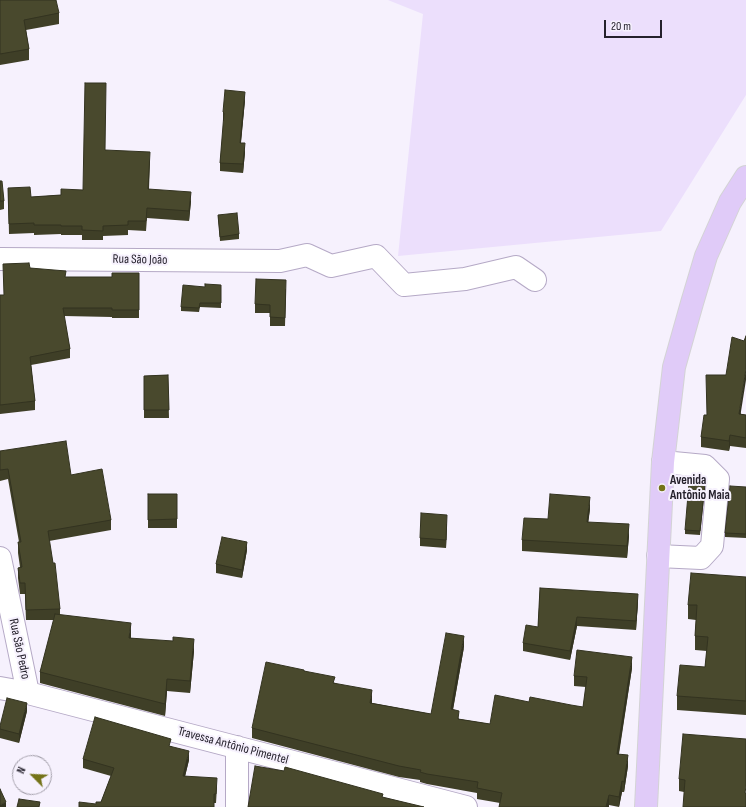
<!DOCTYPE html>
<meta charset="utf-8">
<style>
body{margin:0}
#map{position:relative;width:746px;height:807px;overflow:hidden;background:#f6f1fd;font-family:"Sofia Sans Condensed",sans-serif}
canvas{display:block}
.north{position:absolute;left:12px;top:755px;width:40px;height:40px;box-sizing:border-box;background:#f6f1fd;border:1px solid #a29ea9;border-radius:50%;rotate:294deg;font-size:11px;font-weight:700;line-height:16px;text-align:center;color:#25212c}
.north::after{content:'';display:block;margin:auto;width:14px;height:18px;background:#747318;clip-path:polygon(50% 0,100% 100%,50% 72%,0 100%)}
.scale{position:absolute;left:604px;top:20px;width:58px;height:18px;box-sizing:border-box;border:2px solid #25212c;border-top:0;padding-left:5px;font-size:12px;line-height:14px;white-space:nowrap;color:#25212c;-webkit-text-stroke:3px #f6f1fd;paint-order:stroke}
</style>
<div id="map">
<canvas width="746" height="807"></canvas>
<div class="north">N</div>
<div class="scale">20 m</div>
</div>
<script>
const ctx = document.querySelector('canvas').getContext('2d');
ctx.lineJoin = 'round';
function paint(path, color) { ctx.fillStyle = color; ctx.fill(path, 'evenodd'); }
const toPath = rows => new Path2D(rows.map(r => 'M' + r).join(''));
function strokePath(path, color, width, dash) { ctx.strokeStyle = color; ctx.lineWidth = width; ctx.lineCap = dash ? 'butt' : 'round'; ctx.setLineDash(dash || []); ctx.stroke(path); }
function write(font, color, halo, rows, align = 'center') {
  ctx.font = font + ' "Sofia Sans Condensed",sans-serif'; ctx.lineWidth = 4; ctx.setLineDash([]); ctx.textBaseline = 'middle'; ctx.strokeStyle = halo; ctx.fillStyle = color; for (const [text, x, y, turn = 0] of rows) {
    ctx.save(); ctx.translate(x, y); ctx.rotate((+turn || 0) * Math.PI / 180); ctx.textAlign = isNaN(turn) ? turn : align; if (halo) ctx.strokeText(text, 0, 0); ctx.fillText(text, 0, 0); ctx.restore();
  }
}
paint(toPath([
 [388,0,746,0,746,95,661,231,398,256,423,14]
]), '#ecdffc');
const minor = toPath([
 [0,259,280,261,307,255,331,266,376,256,404,285,465,279,516,267,535,280],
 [658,556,701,558,712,546,718,479,705,466,663,462],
 [0,558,28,693],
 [0,688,28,693,466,807],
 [237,807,237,747]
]);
const major = toPath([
 [646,807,663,462,674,367,692,303,706,256,730,202,746,177]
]);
strokePath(minor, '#b5a9c6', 24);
strokePath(major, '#d3d3d5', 24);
strokePath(minor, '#fff', 22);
strokePath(major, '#e0cbf8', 22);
paint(toPath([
 [0,0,59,13,59,24,26,30,29,49,29,60,0,65],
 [245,100,241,143,245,152,243,173,220,171,220,163,224,121,223,121,223,112],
 [105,150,150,162,149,189,191,201,189,221,147,218,146,231,128,230,128,235,103,236,103,240,82,240,82,235,61,235,61,234,34,235,34,233,9,234,8,188,31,197,61,195,83,190],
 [0,181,4,201,4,209,0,210],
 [218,215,239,234,239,239,220,241],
 [30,268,66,277,112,277,139,273,139,318,112,318,112,317,64,316,70,349,70,358,31,365,35,401,35,410,0,414,0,295,4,295],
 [221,285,221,308,200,307,199,312,181,311,181,307,205,287],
 [286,289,285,326,270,326,270,313,255,313,255,304],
 [168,375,169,418,144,418,144,376],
 [726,375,741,414,746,415,746,448,730,446,729,451,701,447,701,437,707,415],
 [0,451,71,475,111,520,111,530,49,541,60,609,60,615,131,634,131,638,194,651,190,693,167,691,165,716,40,683,40,672,54,620,26,620,25,594,20,594,18,578,18,568,20,567,18,553,18,542,19,542,8,479,0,481],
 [746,487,746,538,725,537,725,533],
 [705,488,700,535,685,534,685,530],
 [148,494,177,494,177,528,148,528],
 [590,509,588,522,629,536,627,558,522,551,522,540,548,519],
 [447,524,446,548,420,546,420,538],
 [247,550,242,578,216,573,216,564],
 [746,577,746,715,677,710,677,696,705,667,707,651,695,650,695,636,696,620,688,619,688,605],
 [540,588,638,602,636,630,577,626,570,660,523,651,523,643,538,627],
 [464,647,453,710,459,719,490,724,529,702,583,707,586,687,574,686,574,676,632,668,619,754,628,766,624,792,622,792,619,807,609,805,609,807,499,807,500,803,477,799,477,793,427,784,420,782,420,780,399,777,252,738,252,728,304,671,335,683,372,701,372,703,431,714],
 [27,711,19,743,0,738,0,726],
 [746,739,684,792,679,791,679,779],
 [171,746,189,760,185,776,217,787,216,803,96,804,101,802,111,776,83,768,83,759]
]), '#3f3f27');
paint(toPath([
 [245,92,245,100,240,151,240,143],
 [245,143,245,152,243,173,243,164],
 [191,192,191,201,189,221,189,211],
 [746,369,746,380,739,424,739,414],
 [730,435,730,446,729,451,729,441],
 [590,497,590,509,587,533,587,522],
 [447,515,447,524,446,548,446,540],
 [629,524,629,536,627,558,627,546],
 [247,542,247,550,242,578,242,570],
 [638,594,638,602,636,630,636,621],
 [577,617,577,626,570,660,570,651],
 [131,623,131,634,129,649,129,638],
 [464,636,464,647,451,720,451,709],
 [194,639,194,651,190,693,190,681],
 [632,657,632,668,617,764,617,754],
 [167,679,167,691,165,716,165,704],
 [372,690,372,701,370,713,370,703],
 [27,703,27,711,19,743,19,734],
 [189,751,189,760,183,785,183,776],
 [628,755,628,766,624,792,624,782],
 [622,781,622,792,619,807,619,797],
 [609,795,609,807,606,807],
 [6,802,6,807,0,807,0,805]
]), '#333320');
const building = toPath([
 [0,0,56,0,59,13,24,20,29,49,0,54,0,0],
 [85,83,106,83,105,150,150,152,148,189,191,192,189,211,147,208,146,221,128,221,128,225,103,226,103,231,82,230,82,226,61,226,61,225,34,225,34,223,9,224,8,188,30,187,31,197,61,195,61,189,83,190,85,83],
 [225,90,245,92,240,143,245,143,243,164,220,163,224,113,223,112,225,90],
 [0,181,2,181,4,201,0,201,0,181],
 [237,213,239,234,220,237,218,215,237,213],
 [29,263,30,268,66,271,65,277,112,277,112,273,139,273,139,310,112,310,112,308,63,308,70,349,30,357,35,401,0,405,0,295,4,295,3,264,29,263],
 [256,279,286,280,285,318,270,317,270,305,255,304,256,279],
 [205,284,221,285,221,303,200,303,199,308,181,307,183,285,205,287,205,284],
 [746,336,746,369,739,414,746,415,746,438,730,435,729,441,701,437,704,415,707,415,706,375,726,375,732,337,744,341,746,336],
 [168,375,169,410,144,410,144,376,168,375],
 [66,441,71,475,102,469,111,520,48,531,53,563,55,563,60,609,26,610,25,583,20,583,18,568,22,567,18,542,21,542,8,469,0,470,0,451,66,441],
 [689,483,705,484,700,531,685,530,689,483],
 [730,486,746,487,746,534,725,533,730,486],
 [148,494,177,494,177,519,148,520,148,494],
 [550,494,590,497,587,522,629,524,627,546,522,540,524,518,548,519,550,494],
 [421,513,447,515,446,540,420,538,421,513],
 [222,537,247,542,242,570,216,564,222,537],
 [691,573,746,577,746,701,677,696,680,665,705,667,708,637,695,636,697,605,688,605,691,573],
 [540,588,638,594,636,621,577,617,570,651,523,643,526,625,538,627,540,588],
 [55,614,131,623,129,638,173,641,173,637,194,639,190,681,167,679,165,704,40,672,55,614],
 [446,633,464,636,451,709,459,711,458,719,490,724,495,695,529,702,530,697,571,705,583,707,587,677,574,676,577,650,632,657,617,754,628,755,624,782,622,781,619,797,609,795,606,807,499,807,502,793,477,788,478,782,427,774,420,772,421,770,399,766,252,728,266,662,304,670,304,671,335,677,333,683,372,690,370,703,431,714,446,633],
 [7,698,27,703,19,734,0,729,0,726,7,698],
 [95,717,171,739,169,746,189,751,183,776,217,778,216,794,214,794,214,807,79,807,79,802,96,804,96,802,101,802,114,768,83,759,95,717],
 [683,734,746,739,746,786,745,793,746,793,746,807,683,807,685,780,679,779,683,734],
 [255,766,284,771,285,767,383,794,382,797,424,807,248,807,255,766],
 [0,789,6,802,0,805,0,789],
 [19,799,40,802,39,807,17,807,19,799]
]);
paint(building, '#49492d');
strokePath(building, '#333320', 1);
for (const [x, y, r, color] of [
 [662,488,4,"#747318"]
]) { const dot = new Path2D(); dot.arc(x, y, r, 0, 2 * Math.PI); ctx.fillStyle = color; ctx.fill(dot); strokePath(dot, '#f6f1fd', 1.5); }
write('13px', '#25212c', '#f6f1fd', [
 ["Rua São João",140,260,1],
 ["Rua São Pedro",19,649,78],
 ["Travessa Antônio Pimentel",233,746,15]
]);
write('bold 13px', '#25212c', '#f6f1fd', [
 ["Avenida",670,481],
 ["Antônio Maia",670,496]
], 'left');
</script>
